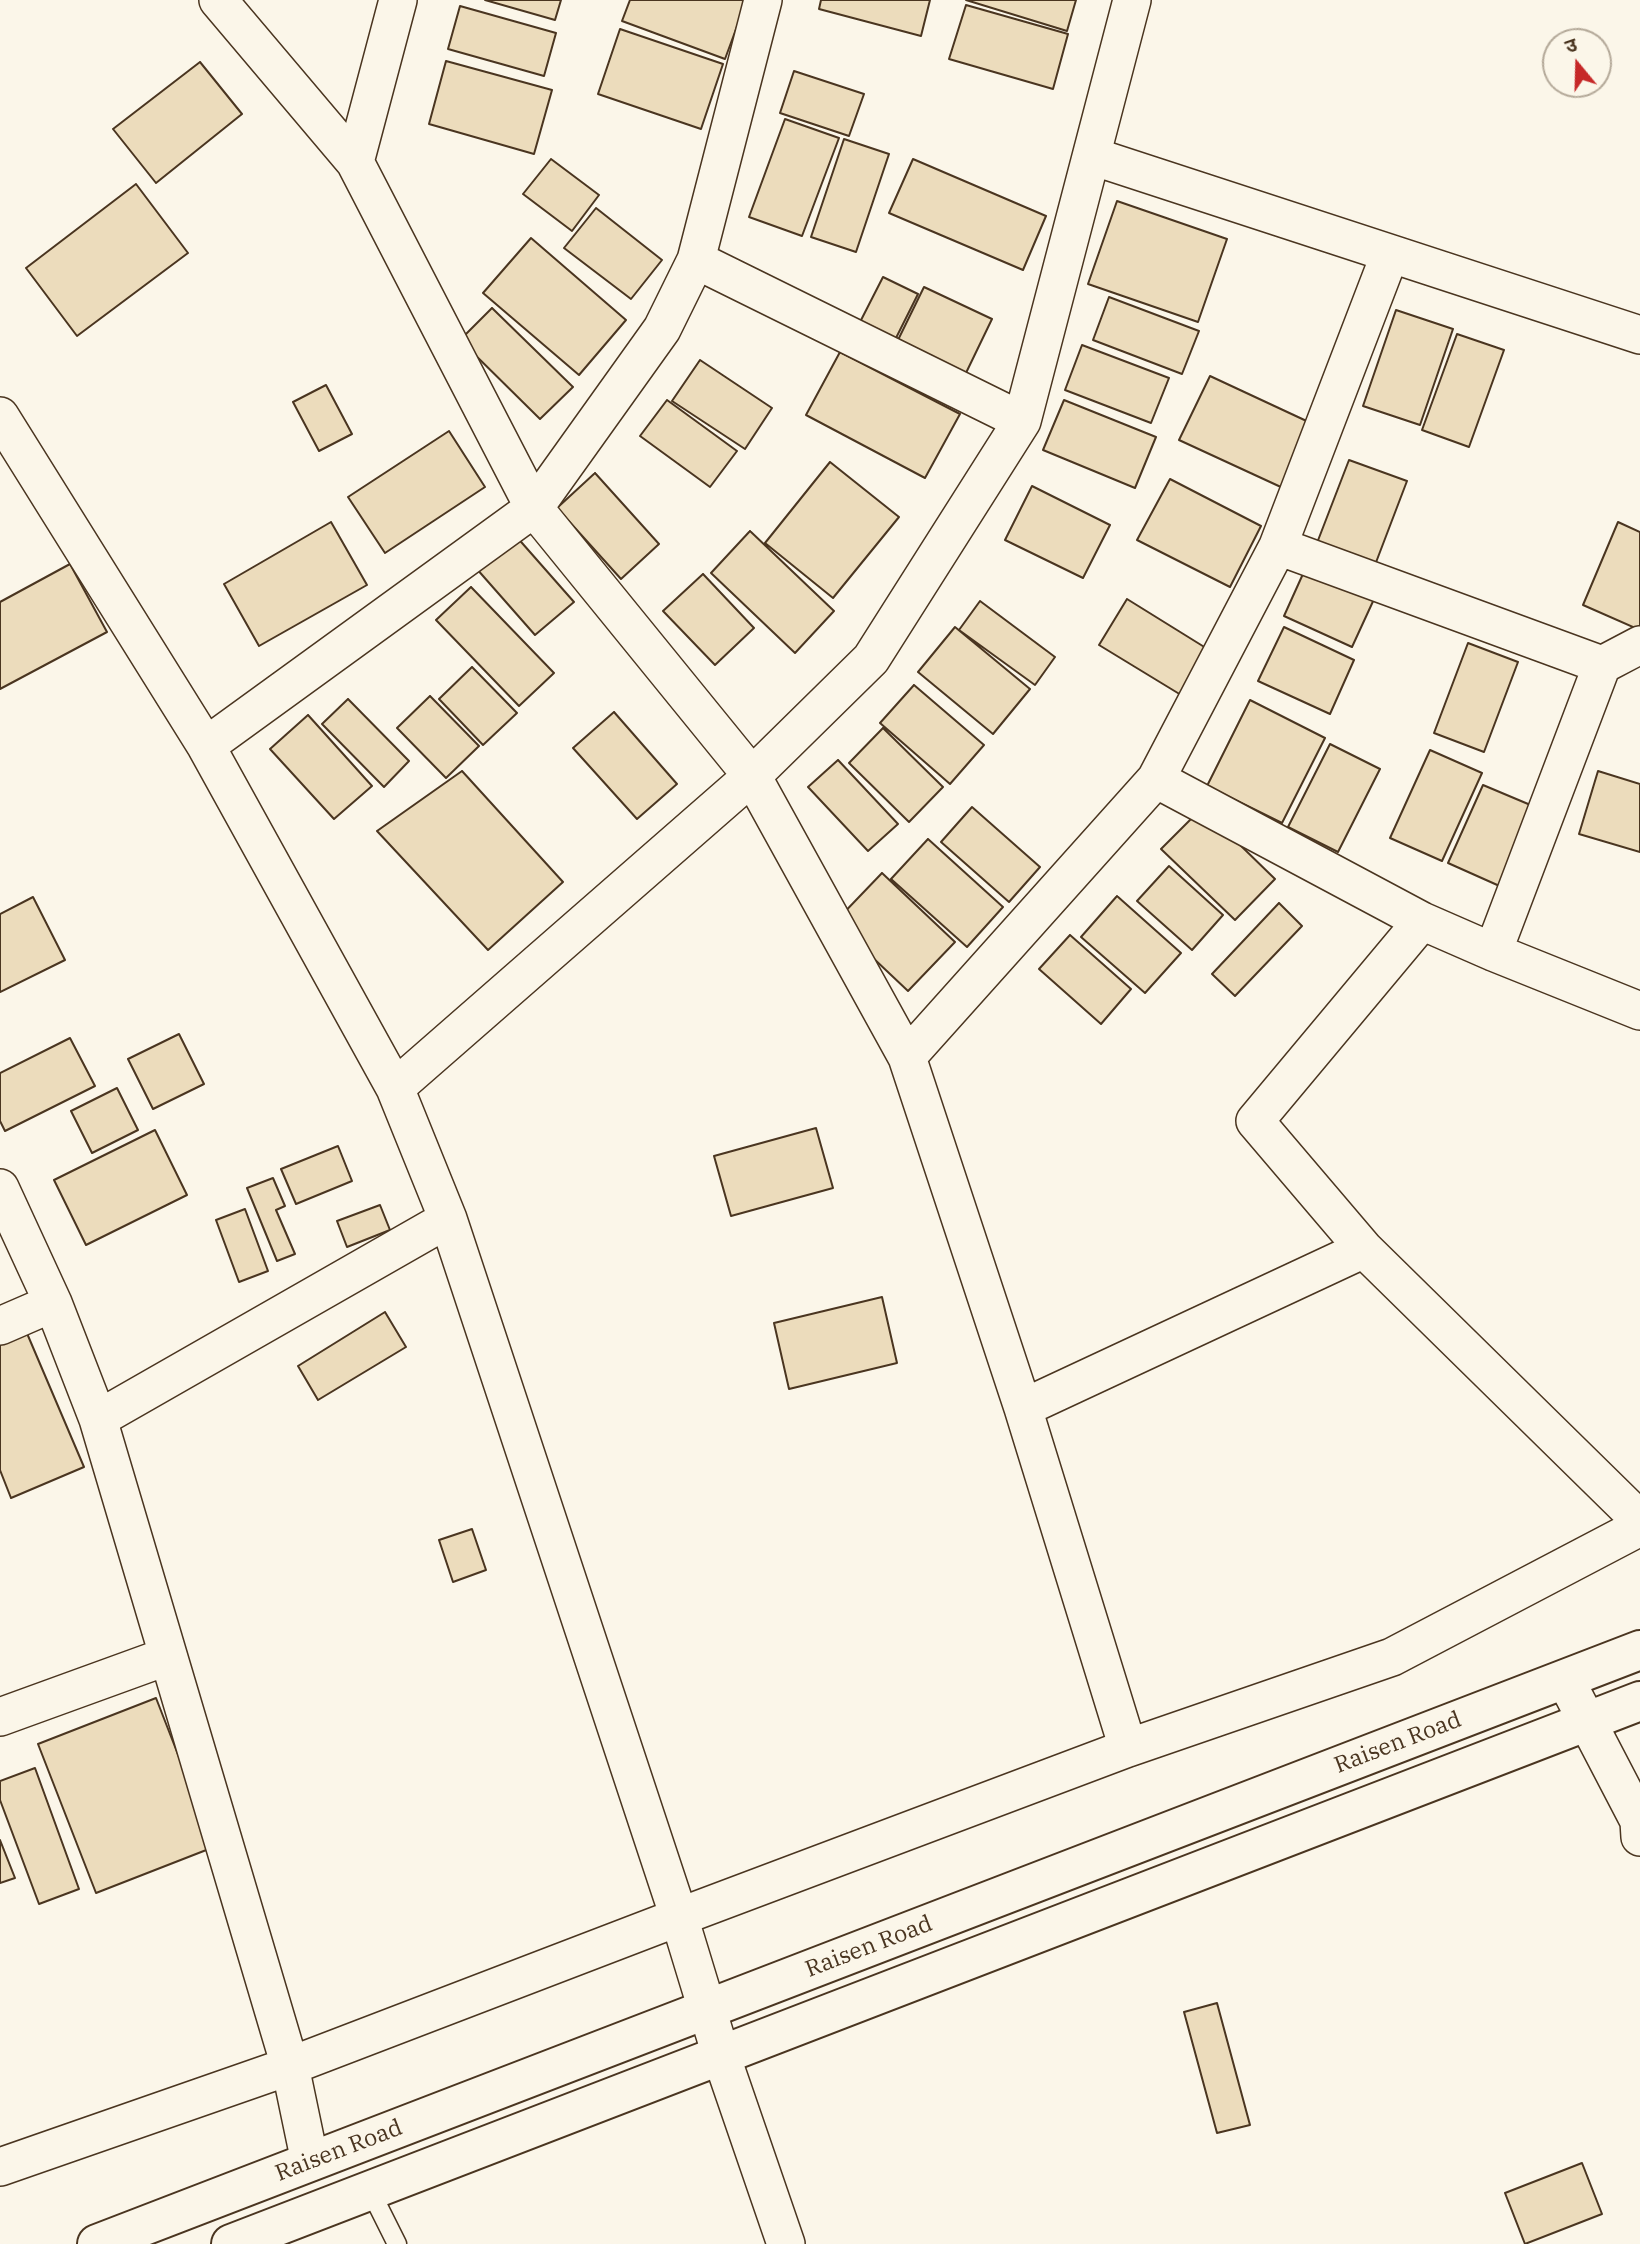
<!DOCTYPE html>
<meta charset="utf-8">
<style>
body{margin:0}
#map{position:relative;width:1640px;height:2244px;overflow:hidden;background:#fbf6e9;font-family:"IBM Plex Serif","Noto Sans Devanagari",serif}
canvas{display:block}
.north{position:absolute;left:1542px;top:28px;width:70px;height:70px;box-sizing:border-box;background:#fbf6e9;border:2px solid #b4a999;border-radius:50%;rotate:341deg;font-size:19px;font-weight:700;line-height:28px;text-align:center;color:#4a3520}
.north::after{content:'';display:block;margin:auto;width:24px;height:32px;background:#c62828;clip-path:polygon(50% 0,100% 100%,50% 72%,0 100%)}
</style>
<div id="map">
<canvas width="1640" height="2244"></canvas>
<div class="north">उ</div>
</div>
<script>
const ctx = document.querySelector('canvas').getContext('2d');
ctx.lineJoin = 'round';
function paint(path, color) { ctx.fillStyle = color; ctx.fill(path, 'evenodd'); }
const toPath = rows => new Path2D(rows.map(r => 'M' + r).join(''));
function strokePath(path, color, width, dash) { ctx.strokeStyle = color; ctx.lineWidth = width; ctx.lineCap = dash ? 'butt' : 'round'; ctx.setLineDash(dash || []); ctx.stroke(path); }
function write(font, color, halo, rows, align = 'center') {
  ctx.font = font + ' "IBM Plex Serif",serif'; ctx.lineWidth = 5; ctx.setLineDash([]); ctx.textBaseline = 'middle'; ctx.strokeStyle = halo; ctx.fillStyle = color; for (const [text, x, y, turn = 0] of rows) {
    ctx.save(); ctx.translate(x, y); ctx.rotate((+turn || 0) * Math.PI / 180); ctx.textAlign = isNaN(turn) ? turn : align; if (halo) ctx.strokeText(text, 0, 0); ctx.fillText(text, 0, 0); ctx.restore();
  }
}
const building = toPath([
 [485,0,561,0,555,20,485,0],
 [630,0,742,0,746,2,725,59,622,21,630,0],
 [821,0,930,0,921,36,819,9,821,0],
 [966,0,1076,0,1067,31,966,0],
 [966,5,1068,34,1053,89,949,59,966,5],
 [460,6,556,33,544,76,448,49,460,6],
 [620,29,723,64,701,129,598,94,620,29],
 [446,61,552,90,534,154,429,124,446,61],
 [200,62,242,114,156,183,113,129,200,62],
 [794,71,864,94,849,136,780,113,794,71],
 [785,119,839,138,802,236,749,217,785,119],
 [844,139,889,154,856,252,811,237,844,139],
 [551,159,599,195,572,231,523,194,551,159],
 [913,159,1046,216,1023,270,889,213,913,159],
 [136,184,188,253,77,336,26,268,136,184],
 [1117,201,1227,239,1198,322,1088,284,1117,201],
 [596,208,662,260,631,299,564,248,596,208],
 [531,238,626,320,579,375,483,293,531,238],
 [883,277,918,294,893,344,858,326,883,277],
 [924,287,992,319,965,375,897,342,924,287],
 [1109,297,1199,331,1182,374,1093,340,1109,297],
 [492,308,573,387,540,419,460,340,492,308],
 [1396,310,1453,329,1420,425,1363,406,1396,310],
 [1457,334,1504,350,1469,447,1422,430,1457,334],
 [1082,345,1169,378,1151,423,1065,390,1082,345],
 [840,352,960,414,925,478,806,415,840,352],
 [700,360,772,408,745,449,672,401,700,360],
 [1210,376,1313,424,1283,488,1179,440,1210,376],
 [326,385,352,434,319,451,293,402,326,385],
 [667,400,737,451,710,487,640,436,667,400],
 [1064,400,1156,437,1135,488,1043,450,1064,400],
 [449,431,485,487,385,553,348,497,449,431],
 [1349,460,1407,481,1375,565,1317,543,1349,460],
 [830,462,899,517,833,598,765,543,830,462],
 [595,473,659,544,621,579,557,508,595,473],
 [1170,479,1261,526,1230,587,1137,540,1170,479],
 [1032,486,1110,525,1083,578,1005,540,1032,486],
 [331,522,367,585,259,646,224,584,331,522],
 [1618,522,1640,532,1640,630,1583,605,1618,522],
 [750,531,834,611,795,653,711,573,750,531],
 [515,535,574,602,535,635,476,568,515,535],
 [70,564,107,632,0,689,0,602,70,564],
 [1307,565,1375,597,1352,647,1284,616,1307,565],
 [703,574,754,628,715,665,663,611,703,574],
 [471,587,554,673,519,706,436,620,471,587],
 [1127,599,1214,653,1186,698,1099,645,1127,599],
 [980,601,1055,657,1035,685,959,630,980,601],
 [955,627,1030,689,993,734,918,672,955,627],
 [1284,627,1354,660,1330,714,1258,681,1284,627],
 [1468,643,1518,662,1484,752,1434,733,1468,643],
 [472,667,517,713,483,745,439,699,472,667],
 [914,685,984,745,950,784,880,723,914,685],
 [430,696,479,746,446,778,397,728,430,696],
 [348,699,409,761,384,787,322,724,348,699],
 [1250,700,1325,738,1282,823,1207,786,1250,700],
 [614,712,677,784,637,819,573,748,614,712],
 [308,715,372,786,334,819,270,749,308,715],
 [883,728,943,787,909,822,849,763,883,728],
 [1330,744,1380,769,1338,852,1288,827,1330,744],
 [1430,750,1482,773,1442,861,1390,838,1430,750],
 [838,760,898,824,868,851,808,787,838,760],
 [462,771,563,882,488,950,377,831,462,771],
 [1598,771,1640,784,1640,852,1579,834,1598,771],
 [1483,785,1540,809,1504,888,1448,863,1483,785],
 [972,807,1040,867,1009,902,941,842,972,807],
 [1202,808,1275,879,1235,920,1161,849,1202,808],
 [928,839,1003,907,967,947,891,879,928,839],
 [1169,866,1223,915,1192,950,1137,901,1169,866],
 [882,873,955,942,908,991,835,922,882,873],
 [1117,896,1181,953,1145,993,1081,937,1117,896],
 [33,897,65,960,0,992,0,914,33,897],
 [1279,903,1302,926,1235,996,1212,974,1279,903],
 [1070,935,1131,989,1101,1024,1039,969,1070,935],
 [179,1034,204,1084,153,1109,128,1059,179,1034],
 [70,1038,95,1086,5,1131,0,1121,0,1073,70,1038],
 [117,1088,138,1130,92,1153,71,1111,117,1088],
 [816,1128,833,1188,731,1216,714,1156,816,1128],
 [155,1130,187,1195,86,1245,54,1180,155,1130],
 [338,1146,352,1181,296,1204,281,1169,338,1146],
 [273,1178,285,1206,276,1210,295,1254,277,1261,247,1188,273,1178],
 [380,1205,390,1230,347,1247,337,1221,380,1205],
 [245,1209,268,1271,239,1282,216,1220,245,1209],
 [882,1297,897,1363,789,1389,774,1323,882,1297],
 [385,1312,406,1347,318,1400,298,1366,385,1312],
 [26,1331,84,1467,11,1498,0,1470,0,1342,26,1331],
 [472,1529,486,1570,453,1582,439,1540,472,1529],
 [156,1698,214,1847,96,1893,38,1744,156,1698],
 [35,1768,79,1889,39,1904,0,1800,0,1781,35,1768],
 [0,1840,15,1878,0,1883,0,1840],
 [1217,2003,1250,2125,1217,2133,1184,2012,1217,2003],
 [1582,2163,1602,2214,1525,2244,1505,2193,1582,2163]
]);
paint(building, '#ecdcbc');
strokePath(building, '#4a3520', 2);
const service = toPath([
 [370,2190,397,2244]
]);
const minor = toPath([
 [218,0,355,162,534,508,752,776,907,1057,1023,1408,1128,1748],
 [1092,156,1640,335],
 [355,162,398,0],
 [696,260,1022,421],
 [0,416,206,746,395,1088,448,1219,679,1917,721,2055,786,2244],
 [1278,546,1602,665,1493,952],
 [1602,665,1640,645],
 [206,746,534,508,662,329,696,260,763,0],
 [1156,779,1422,921,1493,952,1640,1011],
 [1422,921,1255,1121,1364,1249,1640,1520],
 [907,1057,1156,779,1278,546,1390,254],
 [395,1088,752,776,871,659,1022,421,1132,0],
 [0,1188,53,1303,98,1419,290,2066,310,2162],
 [0,1326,53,1303],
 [1023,1408,1364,1249],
 [98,1419,448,1219],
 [1565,1679,1639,1821,1640,1837],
 [0,1717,168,1656],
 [0,2167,290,2066,679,1917,1128,1748,1392,1657,1640,1527]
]);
const primary = toPath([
 [97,2244,1640,1650],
 [231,2244,1640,1701]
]);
strokePath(service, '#4a3520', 21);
strokePath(minor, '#4a3520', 40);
strokePath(primary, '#4a3520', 42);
strokePath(service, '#fbf6e9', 18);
strokePath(minor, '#fbf6e9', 37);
strokePath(primary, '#fbf6e9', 38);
write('23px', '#4a3520', '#fbf6e9', [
 ["Raisen Road",1398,1743,-21],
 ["Raisen Road",869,1947,-21],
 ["Raisen Road",339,2151,-21]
]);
</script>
